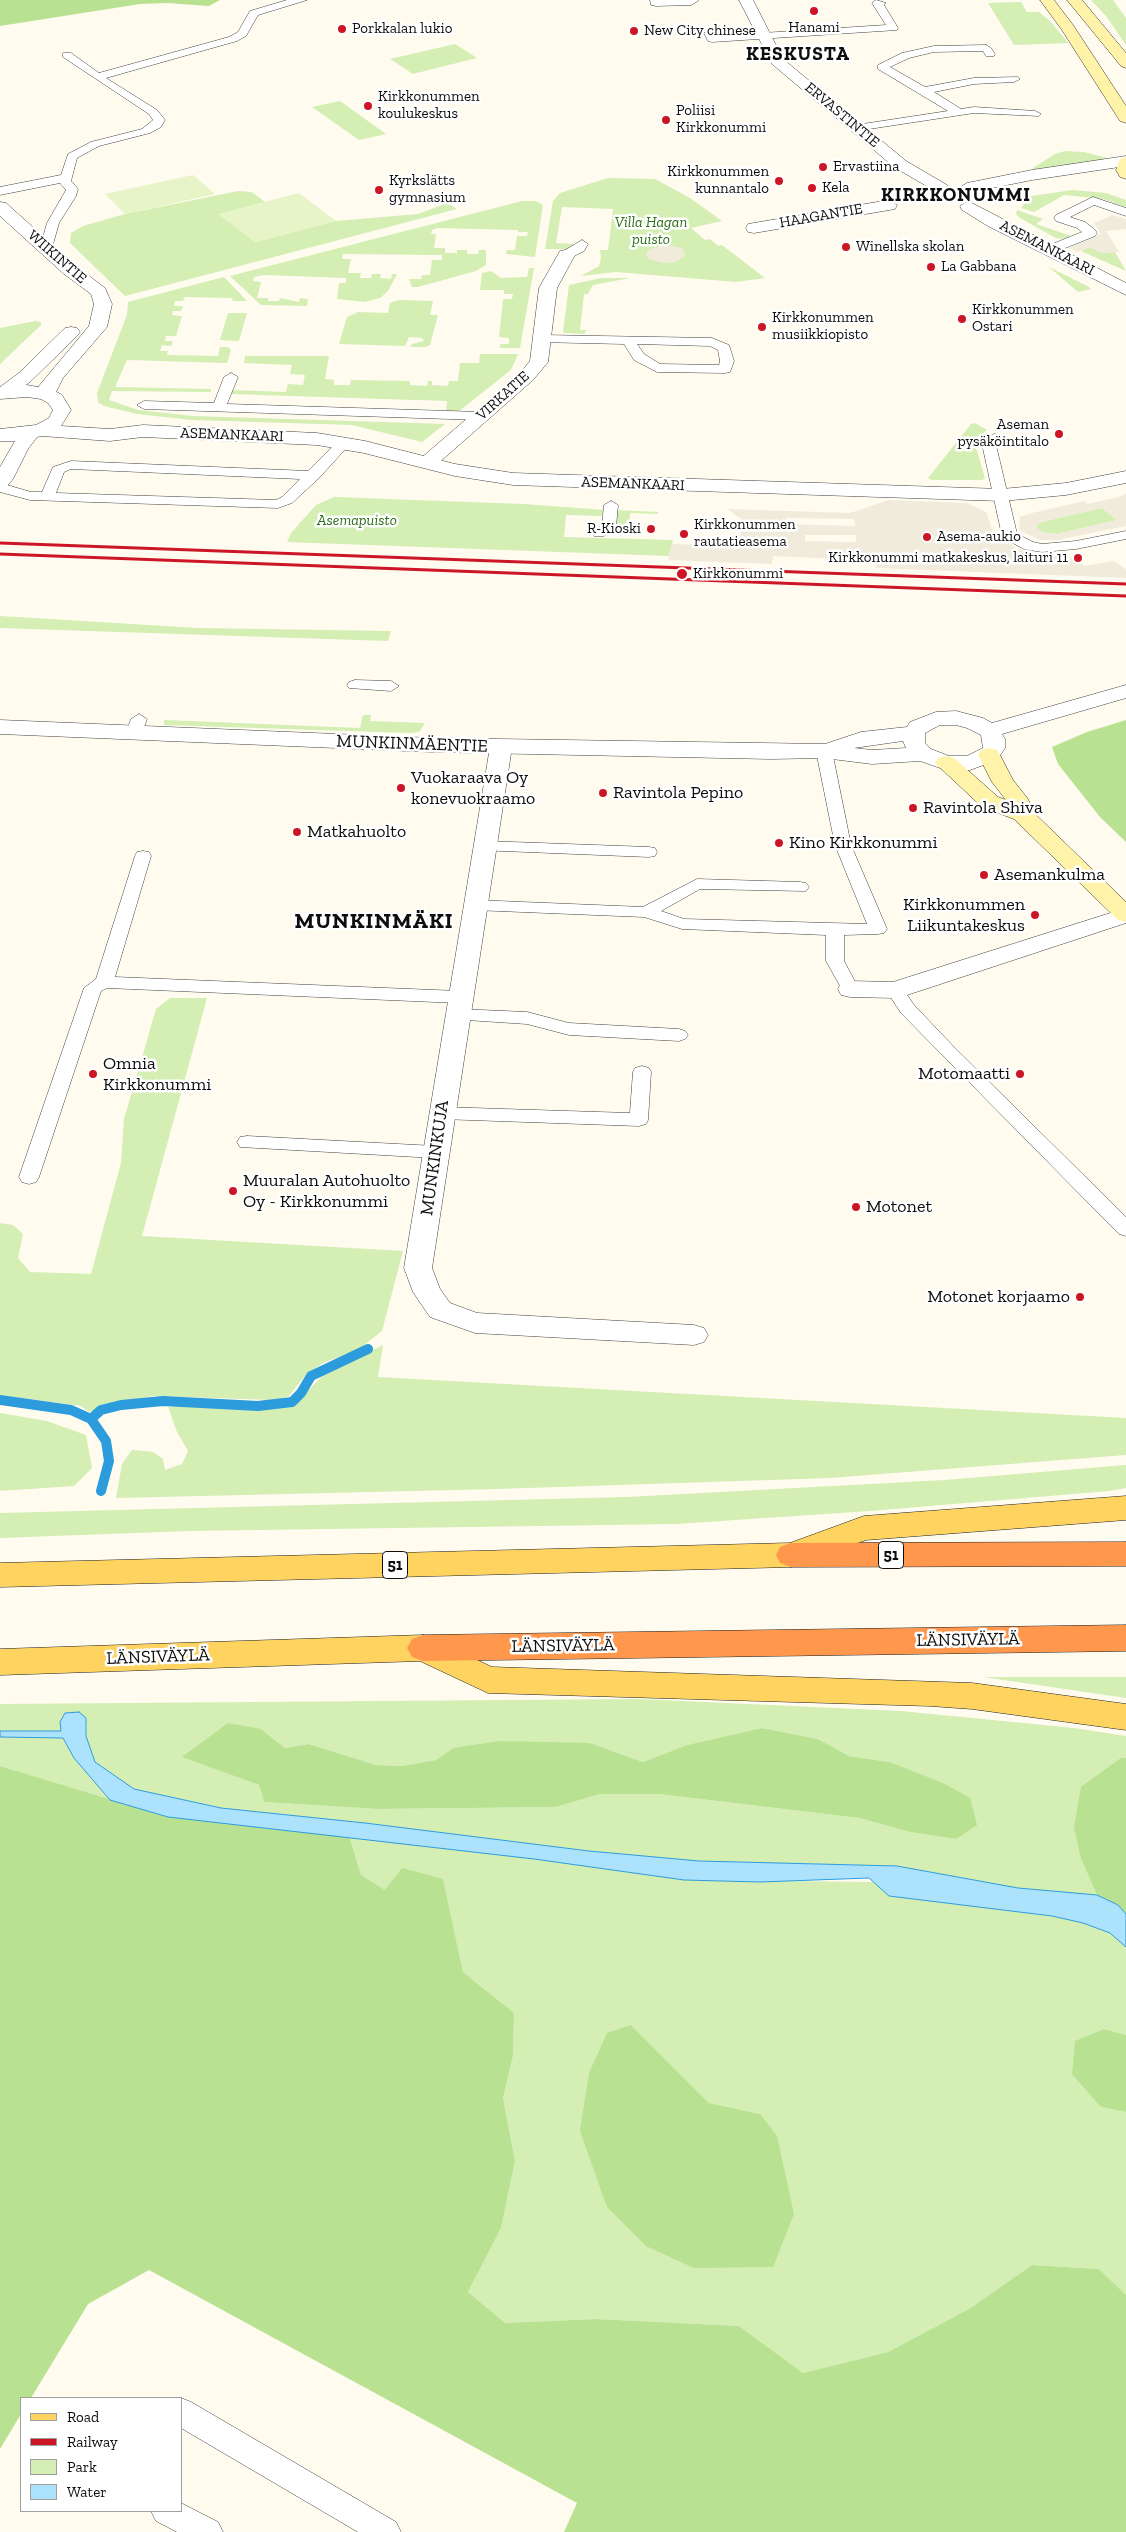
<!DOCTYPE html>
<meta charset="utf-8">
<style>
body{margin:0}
#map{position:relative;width:1126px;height:2532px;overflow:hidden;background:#fffbef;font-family:"Zilla Slab",serif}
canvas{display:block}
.legend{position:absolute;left:20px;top:2397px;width:162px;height:115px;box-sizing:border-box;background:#fff;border:1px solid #9f9f9f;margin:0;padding:6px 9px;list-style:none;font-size:15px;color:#0e0e0e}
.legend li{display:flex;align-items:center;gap:10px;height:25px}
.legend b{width:25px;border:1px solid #9f9f9f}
</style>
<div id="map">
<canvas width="1126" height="2532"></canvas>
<ul class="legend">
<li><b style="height:6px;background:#ffd35f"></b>Road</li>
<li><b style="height:6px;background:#cd1625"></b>Railway</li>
<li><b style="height:14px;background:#d4eeb4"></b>Park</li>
<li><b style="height:14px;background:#ade2fd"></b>Water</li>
</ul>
</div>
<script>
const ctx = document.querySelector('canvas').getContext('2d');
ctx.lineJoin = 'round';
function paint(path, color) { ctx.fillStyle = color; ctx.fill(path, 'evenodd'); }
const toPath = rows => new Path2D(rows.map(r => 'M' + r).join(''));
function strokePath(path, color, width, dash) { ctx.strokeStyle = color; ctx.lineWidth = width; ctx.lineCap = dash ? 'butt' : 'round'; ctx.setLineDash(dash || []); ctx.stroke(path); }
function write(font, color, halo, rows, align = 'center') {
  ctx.font = font + ' "Zilla Slab",serif'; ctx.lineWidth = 5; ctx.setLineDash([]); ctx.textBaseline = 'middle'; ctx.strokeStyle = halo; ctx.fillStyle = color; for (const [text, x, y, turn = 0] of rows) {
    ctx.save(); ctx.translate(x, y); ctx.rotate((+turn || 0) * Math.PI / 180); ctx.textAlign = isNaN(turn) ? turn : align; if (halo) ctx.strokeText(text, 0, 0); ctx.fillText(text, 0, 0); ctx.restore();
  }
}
paint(toPath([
 [1091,0,1113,0,1126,18,1126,45,1106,16],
 [1021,2,1027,12,1039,12,1051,22,1068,43,1014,45,988,3],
 [455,44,477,58,413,74,390,59],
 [340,101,386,134,359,140,312,107],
 [1065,151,1084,152,1107,158,1089,165,1036,173,1033,168,1055,154],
 [608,178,655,179,690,198,722,221,691,228,705,240,710,239,718,246,722,245,765,278,736,282,616,272,581,276,599,266,601,258,600,250,608,250,613,209,562,207,556,243,575,244,574,249,545,249,553,201,560,193],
 [1073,190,1106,193,1126,200,1126,207,1103,199,1064,195,1034,212,1021,208,1031,196],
 [238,191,252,192,265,202,219,214,255,242,336,221,418,214,447,203,457,209,125,296,70,243,71,233,83,226,125,214],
 [522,201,536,201,543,205,535,257,506,254,507,250,515,250,517,236,527,236,528,232,518,232,518,230,437,228,432,230,431,234,436,234,434,248,445,248,445,253,457,253,457,250,467,250,467,254,478,254,479,250,486,250,486,265,476,271,418,287,412,287,409,279,421,279,422,275,430,275,432,260,442,260,442,255,343,254,342,259,351,259,348,273,361,273,360,278,371,278,372,274,381,274,380,278,391,279,392,274,397,274,388,291,380,298,365,302,337,299,339,283,346,283,346,278,264,275,254,277,253,281,261,282,257,298,268,298,268,301,279,301,280,298,299,302,300,298,308,299,307,306,261,305,230,276],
 [1017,210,1043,219,1036,224,1071,236,1062,239,1056,238,1020,218,1016,214],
 [1089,247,1103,253,1115,252,1126,271,1081,251],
 [1049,267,1089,287,1091,289,1078,292],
 [529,268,534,268,520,348,500,348,500,344,509,344,509,338,499,337,503,299,512,299,513,294,504,294,504,290,480,290,482,273,491,271,501,278,527,277],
 [224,277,247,301,232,301,233,298,185,297,183,301,175,301,174,306,183,306,181,311,173,311,172,315,182,316,176,336,166,336,165,341,173,341,171,346,162,345,160,351,168,351,167,355,218,356,220,347,228,347,231,350,227,363,127,360,115,387,211,389,211,392,112,391,109,400,138,410,193,416,445,424,422,442,352,425,192,420,137,414,104,406,98,402,97,393,127,315,128,302],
 [601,278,630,278,593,285,588,294,584,294,580,330,587,330,584,334,565,333,563,332,569,285],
 [399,300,433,301,430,315,438,315,430,345,426,347,410,347,412,344,424,341,422,338,409,337,405,346,339,344,347,317,358,312,388,313,390,303],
 [228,313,247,313,239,341,220,340],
 [35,321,41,322,41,325,0,364,0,328],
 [480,354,518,354,511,370,454,415,446,413,447,401,230,394,231,390,286,392,288,384,303,385,305,375,290,374,292,365,244,363,245,356,329,356,325,379,334,380,334,385,350,385,351,380,410,381,410,385,427,386,428,381,432,381,432,385,448,386,449,381,458,381,460,363,479,363],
 [975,423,987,430,974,441,985,478,982,480,931,480,928,478,971,424],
 [334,497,523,504,605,510,601,516,566,515,564,537,673,540,669,556,287,542,291,533,316,505],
 [1102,508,1117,520,1057,534,1045,533,1036,528,1039,523,1049,520],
 [614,510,658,512,658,514,630,513,629,525,620,525,613,522],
 [0,616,198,628,391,631,388,641,0,628],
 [363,715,371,715,370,721,425,723,419,732,410,733,164,725,164,720,360,728],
 [170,998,207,998,142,1236,403,1251,382,1331,358,1350,325,1362,307,1373,289,1396,273,1400,152,1396,89,1412,81,1406,0,1395,0,1223,13,1225,23,1234,18,1258,30,1272,91,1274,121,1163,124,1119,156,1009],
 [383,1345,378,1377,1126,1418,1126,1455,830,1478,497,1489,116,1498,122,1464,132,1450,153,1452,163,1459,165,1470,182,1464,188,1451,177,1432,168,1407,189,1406,231,1409,275,1408,294,1405,330,1368,346,1363],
 [0,1413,47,1421,86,1435,92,1468,74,1486,0,1491],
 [1126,1465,1126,1488,1109,1491,870,1511,676,1524,188,1531,0,1538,0,1513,627,1497,945,1480],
 [983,1677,1126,1677,1126,1698],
 [639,1699,901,1711,1074,1728,1126,1736,1126,1758,1121,1758,1081,1859,1097,1895,1018,1888,897,1866,699,1861,590,1851,365,1823,221,1808,134,1789,95,1762,86,1736,87,1725,62,1731,0,1731,0,1704],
 [762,1728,818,1739,849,1756,889,1762,956,1839,910,1832,859,1818,659,1794,600,1794,556,1807,378,1809,264,1802,259,1785,183,1757,261,1729,285,1748,309,1744,376,1765,402,1766,436,1760,453,1748,590,1743,643,1762,687,1745],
 [0,1737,63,1738,74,1758,110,1800,0,1766],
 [349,1836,534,1859,684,1880,874,1882,889,1896,1052,1916,1083,1923,1110,1933,1126,1947,1126,2035,1104,2029,1101,2107,1126,2112,1126,2295,1099,2269,1032,2265,969,2309,888,2352,803,2373,739,2326,596,2319,505,2323,468,2292,501,2228,515,2161,503,2098,513,2056,514,2013,463,1972,443,1879,385,1890,361,1875],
 [631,2025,709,2103,760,2114,580,2131]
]), '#d4eeb4');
paint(toPath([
 [0,0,220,0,209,6,167,3,140,4,0,26],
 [1126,720,1126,842,1100,817,1058,764,1052,747,1087,732],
 [228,1723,261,1729,285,1748,309,1744,376,1765,402,1766,436,1760,453,1748,500,1741,590,1743,643,1762,687,1745,762,1728,818,1739,849,1756,889,1762,943,1783,970,1798,977,1825,956,1839,910,1832,859,1818,659,1794,600,1794,556,1807,378,1809,264,1802,259,1785,182,1757],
 [1121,1758,1126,1758,1126,1914,1118,1905,1097,1895,1081,1859,1074,1827,1081,1787],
 [0,1766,168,1817,349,1836,361,1875,385,1890,402,1868,443,1879,463,1972,514,2013,513,2056,503,2098,515,2161,501,2228,468,2292,505,2323,596,2319,739,2326,803,2373,888,2352,969,2309,1032,2265,1099,2269,1126,2295,1126,2532,564,2532,577,2503,149,2270,88,2304,31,2398,21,2398,21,2414,0,2449],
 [631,2025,709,2103,760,2114,777,2136,794,2214,773,2267,694,2268,646,2246,607,2207,580,2131,589,2073,607,2033],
 [1104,2029,1126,2035,1126,2112,1101,2107,1072,2074,1075,2041]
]), '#b8e191');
paint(toPath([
 [193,175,215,194,125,214,105,194],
 [299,193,336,221,255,242,218,214]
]), '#e6f4c7');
paint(toPath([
 [1113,215,1126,219,1126,229,1106,231,1119,252,1103,253,1089,247,1078,252,1069,248,1101,234,1094,223],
 [665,245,682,248,685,254,684,257,676,262,664,263,648,259,646,253,650,249],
 [1126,493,1126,526,1058,540,1040,540,1019,530,1020,517,1032,513,1084,501,1087,504,1119,497],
 [1102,508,1117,520,1057,534,1045,533,1036,528,1039,523,1049,520],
 [889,500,967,503,986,512,993,532,1015,548,1041,556,1057,556,1062,560,1075,558,1084,566,1113,561,1126,569,1126,578,876,568,876,560,851,559,851,555,837,555,837,559,773,556,772,564,668,560,672,544,736,546,736,541,740,541,741,519,727,509,850,513],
 [787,518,854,519,855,526,788,524],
 [805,535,856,535,856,542,805,541]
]), '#f1ebdc');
const water = toPath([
 [79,1712,86,1718,86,1736,95,1762,134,1789,221,1808,365,1823,589,1851,699,1861,897,1866,1018,1888,1097,1895,1118,1905,1126,1914,1126,1947,1110,1933,1083,1923,1052,1916,889,1896,869,1878,760,1882,684,1880,534,1859,168,1817,110,1800,74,1758,63,1738,0,1737,0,1731,61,1731,60,1722,65,1713,79,1712]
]);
paint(water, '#ade2fd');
strokePath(water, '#2c9cdc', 1);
strokePath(toPath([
 [0,1400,71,1410,91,1419,106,1441,109,1461,101,1491],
 [91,1419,101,1410,121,1405,163,1401,258,1406,292,1402,301,1393,311,1376,368,1349]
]), '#2c9cdc', 10);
const service = toPath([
 [287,0,307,0,258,15,246,36,237,41,106,78,157,110,165,120,161,127,150,133,99,146,77,158,71,181,78,189,76,196,59,223,52,248,50,251,42,251,40,248,47,223,66,190,60,183,0,195,0,187,61,175,68,154,91,142,142,129,153,120,149,114,63,57,63,53,71,53,99,73,229,37,238,32,250,11,287,0],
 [876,0,886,3,884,5,898,28,897,30,712,42,708,41,704,33,709,30,713,31,716,36,886,25,872,3,876,0],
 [986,45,991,48,995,54,994,56,986,56,983,51,934,52,909,58,890,67,925,87,974,78,1018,77,1020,79,1014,82,974,84,934,92,961,109,974,107,1035,111,1041,114,1039,116,974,113,856,131,850,128,856,125,948,111,878,69,878,65,902,53,934,46,986,45],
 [1093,197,1126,208,1126,216,1094,205,1070,217,1085,222,1095,230,1097,233,1095,236,1053,253,1045,253,1043,250,1045,247,1082,232,1077,228,1056,221,1054,218,1056,215,1093,197],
 [582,240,588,244,584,251,570,258,562,258,560,255,562,252,582,240],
 [542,335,712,338,729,345,734,361,730,372,725,373,657,372,634,360,624,344,537,342,535,339,542,335],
 [637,344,710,346,718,350,720,361,719,365,660,364,644,354,637,344],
 [231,373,238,377,227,404,481,412,488,416,481,420,144,409,137,405,144,401,214,403,224,377,231,373],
 [995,434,1002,438,996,445,1017,534,1033,542,1042,544,1076,541,1126,531,1126,539,1076,549,1042,552,1024,549,1007,540,1001,531,982,444,990,435,995,434],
 [344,439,351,443,319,478,292,503,278,508,30,500,0,492,0,483,31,492,42,492,53,467,71,461,308,471,339,440,344,439],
 [71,469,300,479,282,497,276,500,56,493,64,472,71,469],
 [611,501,618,505,616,527,604,536,594,536,592,533,594,530,602,525,604,505,611,501],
 [355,680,391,681,399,686,391,691,349,688,347,685,349,682,355,680],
 [139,714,147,719,142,733,140,736,128,736,126,733,131,719,139,714],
 [824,746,832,751,851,845,887,929,884,933,878,934,844,935,844,961,859,989,856,993,844,993,826,961,826,935,682,929,644,917,474,910,468,909,465,905,468,901,474,900,643,907,697,879,800,882,806,883,809,887,806,891,700,889,661,911,684,919,867,924,835,845,816,751,824,746],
 [484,841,649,847,655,848,657,852,655,856,649,857,478,850,476,846,478,842,484,841],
 [143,851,149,852,151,856,115,977,459,991,465,993,468,997,465,1001,459,1003,107,988,101,991,39,1177,36,1182,29,1184,22,1182,19,1177,84,988,96,979,135,856,137,852,143,851],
 [895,984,901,986,914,1005,954,1047,1126,1217,1126,1236,1119,1234,901,1013,886,990,889,986,895,984],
 [457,1009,527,1012,569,1023,679,1029,685,1031,688,1035,685,1039,679,1041,569,1035,527,1024,451,1019,448,1015,451,1011,457,1009],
 [642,1066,649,1068,651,1072,648,1120,646,1124,639,1126,441,1119,434,1117,432,1113,434,1109,441,1107,630,1113,633,1072,635,1068,642,1066],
 [247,1136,435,1146,442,1147,445,1152,442,1157,435,1158,240,1147,237,1142,240,1137,247,1136],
 [180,2398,181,2398,191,2402,396,2522,401,2532,358,2532,181,2428,180,2398],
 [181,2503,218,2522,223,2532,177,2532,156,2521,151,2511,181,2511,181,2503]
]);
const pedestrian = toPath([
 [650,0,698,0,698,1,691,5,656,6,651,5,650,0],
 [889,200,897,205,895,209,754,233,748,232,746,228,748,224,754,223,889,200]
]);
const minor = toPath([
 [0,202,6,203,76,266,105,288,112,304,107,327,63,378,53,398,39,398,37,394,39,386,89,326,94,304,91,294,64,274,0,216,0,202],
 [566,250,572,251,575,255,557,288,548,362,533,380,434,467,420,467,417,463,420,459,521,372,530,361,539,288,560,251,566,250],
 [71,327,77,328,80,332,77,336,31,381,12,396,0,396,0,387,19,373,65,328,71,327],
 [501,740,509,742,512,747,432,1268,440,1289,450,1303,477,1313,694,1325,704,1328,708,1335,704,1342,694,1345,475,1333,430,1317,413,1292,404,1268,490,747,493,742,501,740],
 [1126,908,1126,923,904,996,895,998,850,997,841,995,838,989,841,983,850,981,893,982,1126,908]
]);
const tertiary = toPath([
 [739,0,753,0,783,59,906,161,947,185,949,188,947,191,935,191,894,167,772,64,739,0],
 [1126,156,1126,166,1032,180,967,193,959,188,967,183,1032,170,1126,156],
 [968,201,1126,283,1126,295,988,226,962,210,960,206,968,201],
 [27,385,53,390,62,395,71,410,61,426,110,429,143,425,317,433,365,441,455,464,513,473,1002,489,1066,483,1126,471,1126,483,1066,495,1002,501,513,485,455,476,364,453,317,445,143,437,110,441,42,436,37,437,28,449,13,479,7,486,0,488,0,467,15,441,0,441,0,429,36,425,49,418,53,410,48,403,41,399,27,397,0,399,0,387,27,385],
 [1126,685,1126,698,1002,734,1005,739,1005,748,997,760,970,770,946,770,920,761,872,764,824,758,771,759,433,752,0,734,0,720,433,738,825,744,861,732,907,727,910,722,936,712,956,711,983,718,992,723,1126,685],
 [940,725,956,725,967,728,981,735,983,748,967,756,949,756,931,749,925,743,925,733,940,725],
 [903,741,906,748,872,750,854,748,903,741]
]);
const secondary = toPath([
 [1040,0,1054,0,1073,25,1126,106,1126,123,1120,121,1062,30,1040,0],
 [1067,0,1082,0,1126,53,1126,68,1121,66,1067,0],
 [1126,157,1126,179,1120,177,1116,170,1120,159,1126,157],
 [989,748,997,750,1000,755,1013,780,1028,799,1033,812,1126,902,1126,922,1118,920,1014,819,982,807,935,763,938,758,946,756,954,758,998,797,1006,800,992,782,978,755,981,750,989,748]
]);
const primary = toPath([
 [1126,1496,1126,1520,866,1540,791,1567,0,1587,0,1563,790,1543,864,1516,1126,1496],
 [423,1635,492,1667,972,1683,1126,1704,1126,1730,972,1709,930,1706,488,1693,420,1661,0,1675,0,1649,423,1635]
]);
const motorway = toPath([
 [1126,1542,1126,1566,791,1567,780,1563,776,1555,780,1547,791,1543,1126,1542],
 [1126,1625,1126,1651,423,1661,412,1657,407,1648,412,1639,423,1635,1126,1625]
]);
strokePath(service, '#414141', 1);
strokePath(pedestrian, '#414141', 1);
strokePath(minor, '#414141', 1);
strokePath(tertiary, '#414141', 1);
strokePath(secondary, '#303030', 1);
strokePath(primary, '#1f1f1f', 1);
strokePath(motorway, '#1f1f1f', 1);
paint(service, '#fff');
paint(pedestrian, '#fff');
paint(minor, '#fff');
paint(tertiary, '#fff');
paint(secondary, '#fff3aa');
paint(primary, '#ffd35f');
paint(motorway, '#ff984d');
strokePath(toPath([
 [0,543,1126,584],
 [0,554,1126,596]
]), '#cd1625', 3);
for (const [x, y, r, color] of [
 [814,11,5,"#cd1625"],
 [342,29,5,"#cd1625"],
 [634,31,5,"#cd1625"],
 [368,106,5,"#cd1625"],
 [666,120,5,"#cd1625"],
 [823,167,5,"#cd1625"],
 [779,181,5,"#cd1625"],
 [812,188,5,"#cd1625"],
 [379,190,5,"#cd1625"],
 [846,247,5,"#cd1625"],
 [931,267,5,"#cd1625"],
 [962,319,5,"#cd1625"],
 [762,327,5,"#cd1625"],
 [1059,434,5,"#cd1625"],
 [651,529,5,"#cd1625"],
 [684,534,5,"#cd1625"],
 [927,537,5,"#cd1625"],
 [1078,558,5,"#cd1625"],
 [682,574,6,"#cd1625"],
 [401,788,5,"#cd1625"],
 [603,793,5,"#cd1625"],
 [913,808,5,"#cd1625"],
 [297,832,5,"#cd1625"],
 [779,843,5,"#cd1625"],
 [984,875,5,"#cd1625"],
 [1035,915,5,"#cd1625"],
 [93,1074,5,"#cd1625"],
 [1020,1074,5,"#cd1625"],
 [233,1191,5,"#cd1625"],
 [856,1207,5,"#cd1625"],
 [1080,1297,5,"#cd1625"]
]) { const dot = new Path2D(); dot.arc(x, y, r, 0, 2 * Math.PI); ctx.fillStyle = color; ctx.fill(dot); strokePath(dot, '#fff', 2); }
write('15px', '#0e0e0e', '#fff', [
 ["Hanami",814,28,"center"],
 ["Porkkalan lukio",352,29],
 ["New City chinese",644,31],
 ["Kirkkonummen",378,97],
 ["koulukeskus",378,114],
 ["Poliisi",676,111],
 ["Kirkkonummi",676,128],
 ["Ervastiina",833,167],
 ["Kirkkonummen",769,172,"right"],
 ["kunnantalo",769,189,"right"],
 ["Kyrkslätts",389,181],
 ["gymnasium",389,198],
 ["Kela",822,188],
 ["Winellska skolan",856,247],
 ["La Gabbana",941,267],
 ["Kirkkonummen",972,310],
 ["Ostari",972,327],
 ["Kirkkonummen",772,318],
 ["musiikkiopisto",772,335],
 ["Aseman",1049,425,"right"],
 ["pysäköintitalo",1049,442,"right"],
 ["Kirkkonummen",694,525],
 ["rautatieasema",694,542],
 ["R-Kioski",641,529,"right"],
 ["Asema-aukio",937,537],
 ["Kirkkonummi matkakeskus, laituri 11",1068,558,"right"],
 ["Kirkkonummi",693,574]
], 'left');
write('15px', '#0e0e0e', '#fff', [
 ["ERVASTINTIE",842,115,40],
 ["HAAGANTIE",821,216,-10],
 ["ASEMANKAARI",1047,248,27],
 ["WIIKINTIE",57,257,41],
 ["VIRKATIE",503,396,-42],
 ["ASEMANKAARI",232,435,2],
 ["ASEMANKAARI",633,484,2]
]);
write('italic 15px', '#2c6d17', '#fff', [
 ["Villa Hagan",651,223],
 ["puisto",651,240],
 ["Asemapuisto",357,521]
]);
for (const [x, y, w] of [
 [891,1555,25],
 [395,1565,25]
]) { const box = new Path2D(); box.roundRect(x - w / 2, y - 13.5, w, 27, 4); ctx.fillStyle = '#fff'; ctx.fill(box); strokePath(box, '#0e0e0e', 1); }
write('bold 16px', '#0e0e0e', null, [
 ["51",891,1555],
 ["51",395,1565]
]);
write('18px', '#0e0e0e', '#fff', [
 ["MUNKINMÄENTIE",412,744,2],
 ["MUNKINKUJA",435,1158,-82],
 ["LÄNSIVÄYLÄ",968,1640,-1],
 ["LÄNSIVÄYLÄ",563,1646,-1],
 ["LÄNSIVÄYLÄ",158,1657,-2]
]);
write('18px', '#0e0e0e', '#fff', [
 ["Vuokaraava Oy",411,778],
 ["konevuokraamo",411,799],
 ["Ravintola Pepino",613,793],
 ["Ravintola Shiva",923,808],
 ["Matkahuolto",307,832],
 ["Kino Kirkkonummi",789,843],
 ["Asemankulma",994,875],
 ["Kirkkonummen",1025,905,"right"],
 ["Liikuntakeskus",1025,926,"right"],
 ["Omnia",103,1064],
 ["Kirkkonummi",103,1085],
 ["Motomaatti",1010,1074,"right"],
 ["Muuralan Autohuolto",243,1181],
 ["Oy - Kirkkonummi",243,1202],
 ["Motonet",866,1207],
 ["Motonet korjaamo",1070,1297,"right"]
], 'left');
ctx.letterSpacing = '1px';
write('bold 19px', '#0e0e0e', '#fff', [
 ["KESKUSTA",798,55],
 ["KIRKKONUMMI",956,196]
]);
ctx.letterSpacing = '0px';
ctx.letterSpacing = '1px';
write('bold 22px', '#0e0e0e', '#fff', [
 ["MUNKINMÄKI",374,922]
]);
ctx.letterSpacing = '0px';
</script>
